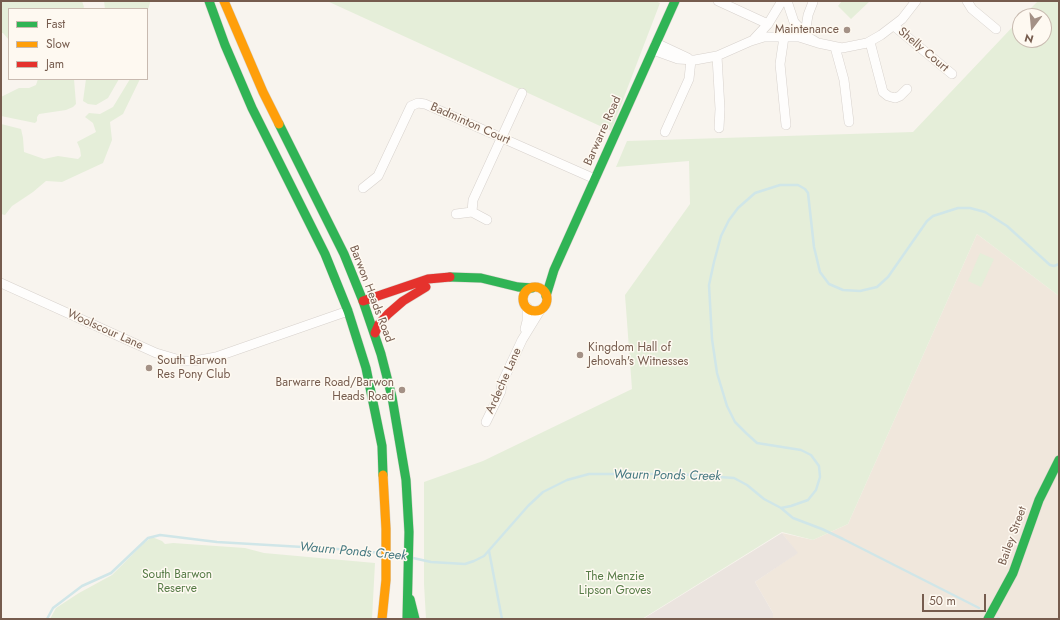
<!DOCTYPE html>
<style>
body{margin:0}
#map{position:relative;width:1060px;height:620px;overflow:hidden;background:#f8f4ee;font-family:Jost,sans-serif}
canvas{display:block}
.frame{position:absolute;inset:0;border:2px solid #765c4e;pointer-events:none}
.legend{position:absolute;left:8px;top:8px;width:140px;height:72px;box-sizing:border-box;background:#fef9f1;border:1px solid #c8bab0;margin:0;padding:5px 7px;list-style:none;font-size:12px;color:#765c4e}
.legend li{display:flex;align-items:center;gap:8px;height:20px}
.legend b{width:20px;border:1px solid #c8bab0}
.north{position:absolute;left:1012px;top:8px;width:40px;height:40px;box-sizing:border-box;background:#fef9f1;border:1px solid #c8bab0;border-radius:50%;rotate:196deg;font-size:11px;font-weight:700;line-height:16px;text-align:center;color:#765c4e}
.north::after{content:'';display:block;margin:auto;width:14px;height:18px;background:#a49186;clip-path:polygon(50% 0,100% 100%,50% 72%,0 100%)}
.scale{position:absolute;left:922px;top:594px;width:64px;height:18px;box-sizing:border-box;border:2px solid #765c4e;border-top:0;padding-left:5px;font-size:12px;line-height:14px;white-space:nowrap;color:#765c4e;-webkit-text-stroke:3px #fef9f1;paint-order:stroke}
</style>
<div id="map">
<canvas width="1060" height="620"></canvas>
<div class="frame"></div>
<ul class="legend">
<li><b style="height:5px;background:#30b455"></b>Fast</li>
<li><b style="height:5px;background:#ff9f0a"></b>Slow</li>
<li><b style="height:5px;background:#e5322d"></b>Jam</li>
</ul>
<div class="north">N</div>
<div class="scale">50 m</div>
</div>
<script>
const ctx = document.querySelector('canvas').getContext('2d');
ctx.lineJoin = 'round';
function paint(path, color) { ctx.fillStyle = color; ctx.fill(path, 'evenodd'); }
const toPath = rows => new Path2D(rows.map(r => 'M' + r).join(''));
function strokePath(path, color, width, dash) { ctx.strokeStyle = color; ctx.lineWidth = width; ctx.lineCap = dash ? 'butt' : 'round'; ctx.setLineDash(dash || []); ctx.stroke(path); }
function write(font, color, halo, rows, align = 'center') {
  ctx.font = font + ' Jost,sans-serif'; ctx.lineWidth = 3; ctx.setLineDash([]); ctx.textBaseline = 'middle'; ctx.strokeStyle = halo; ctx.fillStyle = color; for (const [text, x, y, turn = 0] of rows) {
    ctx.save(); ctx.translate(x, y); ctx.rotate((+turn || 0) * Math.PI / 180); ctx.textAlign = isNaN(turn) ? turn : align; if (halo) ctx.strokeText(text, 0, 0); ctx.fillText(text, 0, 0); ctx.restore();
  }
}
paint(toPath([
 [977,234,1059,296,1059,619,773,619,773,613,755,582,797,553,782,533,813,540,848,524]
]), '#f0e7dc');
paint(toPath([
 [782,533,798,553,755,582,773,613,773,619,643,619]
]), '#ebe4df');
paint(toPath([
 [1,1,82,1,84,7,83,9,9,9,9,40,3,33,1,33],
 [104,1,150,1,150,3,147,13,147,9,105,9],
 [327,1,655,1,660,3,611,131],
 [842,1,870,1,851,19,838,6],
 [1038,1,1059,1,1059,296,977,234,848,524,813,540,782,532,642,619,426,619,424,584,424,482,483,461,632,389,625,295,690,204,689,161,616,167,627,141,913,132,1020,19,1020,40,1044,40,1044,16,1023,16],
 [38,79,74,79,76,104,73,107,66,110,39,114,37,117,37,121,35,123,1,116,1,97,19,88,29,88,36,85],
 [86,79,119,79,108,98,96,105,88,104,83,101],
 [130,79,140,79,123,114,110,122,112,140,103,163,62,182,46,181,33,192,12,206,5,215,1,214,1,124,21,129,23,138,24,152,44,159,58,156,78,159,81,156,80,149,77,142,96,132,93,123,85,117,89,113,100,114,113,107],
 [980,253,994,259,981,287,968,281],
 [152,537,162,541,165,544,173,543,245,548,264,553,375,563,372,619,50,619,56,608,79,593,112,575,144,543]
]), '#e5eed9');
strokePath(toPath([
 [781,508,793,518,822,529,843,539,979,608],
 [489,551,502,619],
 [391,554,404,557],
 [413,558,431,562,465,564,474,561,484,556,528,506,543,492,567,480,589,474,677,474,734,478,747,485,764,499,781,508,791,506,808,500,816,490,820,477,819,466,811,455,801,450,757,443,746,433,735,422,727,406,717,373,712,339,709,285,714,262,721,236,729,220,738,208,755,193,780,185,798,185,805,189,808,193,814,247,820,272,829,284,843,290,860,291,877,287,888,277,927,221,933,216,958,208,970,208,985,212,1007,226,1050,265,1054,266,1059,264],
 [998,618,1000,619],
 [47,619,53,608,82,586,111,573,148,538,160,535,217,542,337,549,382,553]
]), '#d0e6e8', 2.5);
const street = toPath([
 [718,1,768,24],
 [787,1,794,22,808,37,818,43,842,48,867,43,881,35,902,19,916,1],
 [967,1,972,9,996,29],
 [894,26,952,74],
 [805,34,808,15,813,2],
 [784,37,780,64,786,125],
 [754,39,768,24,782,1],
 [870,42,883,92,888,96,895,98,900,96,907,89],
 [656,43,688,58],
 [835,47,844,80,849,122],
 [653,50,678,59,695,60,717,56,751,41,764,37,799,37,818,43],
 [717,56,720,109,719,128],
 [665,132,689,79,691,60],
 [363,188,378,176,411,106,418,103,425,104,595,179],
 [472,212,473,200,522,93],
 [456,214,472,212,487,220],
 [1,283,156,353,183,361,194,361,216,357,348,311],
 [525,329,527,321,527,307],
 [486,422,501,391,502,383,522,340,541,309]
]);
const fast = toPath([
 [209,1,225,45,252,108,325,254,348,311,366,368,382,446,383,475],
 [279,124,344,254,363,301,381,354,392,397,406,480,409,532,407,619],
 [450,277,481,278,518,287,532,288],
 [546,296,554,270,675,1],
 [410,599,415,619],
 [988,619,1013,573,1039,500,1059,460]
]);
const slow = toPath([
 [224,1,263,92,279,124],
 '523 299a12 12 0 1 1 24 0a12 12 0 1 1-24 0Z',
 [382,619,386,580,386,529,383,475]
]);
const jam = toPath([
 [363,301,428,279,450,277],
 [375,333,379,324,388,314,403,301,426,287]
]);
strokePath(street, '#d7d1cc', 10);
strokePath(fast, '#d8d1ca', 10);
strokePath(slow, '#d8d1ca', 10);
strokePath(jam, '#d8d1ca', 10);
strokePath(street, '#fefdfc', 9);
strokePath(fast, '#30b455', 9);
strokePath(slow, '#ff9f0a', 9);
strokePath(jam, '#e5322d', 9);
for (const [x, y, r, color] of [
 [847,30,4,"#a49186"],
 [580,355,4,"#a49186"],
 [149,368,4,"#a49186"],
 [402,390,4,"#a49186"]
]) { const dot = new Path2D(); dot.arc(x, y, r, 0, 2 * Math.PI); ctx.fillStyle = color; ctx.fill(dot); strokePath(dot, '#fef9f1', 1.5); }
write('12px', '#765c4e', '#fef9f1', [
 ["Maintenance",839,30],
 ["Kingdom Hall of",588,348,"left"],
 ["Jehovah's Witnesses",588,362,"left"],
 ["South Barwon",157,361,"left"],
 ["Res Pony Club",157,375,"left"],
 ["Barwarre Road/Barwon",394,383],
 ["Heads Road",394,397]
], 'right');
write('12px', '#765c4e', '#fef9f1', [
 ["Shelly Court",923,50,40],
 ["Badminton Court",470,124,24],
 ["Barwarre Road",603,131,-66],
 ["Barwon Heads Road",371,294,69],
 ["Woolscour Lane",105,330,24],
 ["Ardeche Lane",504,381,-66],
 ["Bailey Street",1013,536,-70]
]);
write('12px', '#567b46', '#fef9f1', [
 ["South Barwon",177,575],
 ["Reserve",177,589],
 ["The Menzie",615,577],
 ["Lipson Groves",615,591]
]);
write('italic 13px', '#457881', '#fef9f1', [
 ["Waurn Ponds Creek",667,476,1],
 ["Waurn Ponds Creek",353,552,5]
]);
</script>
